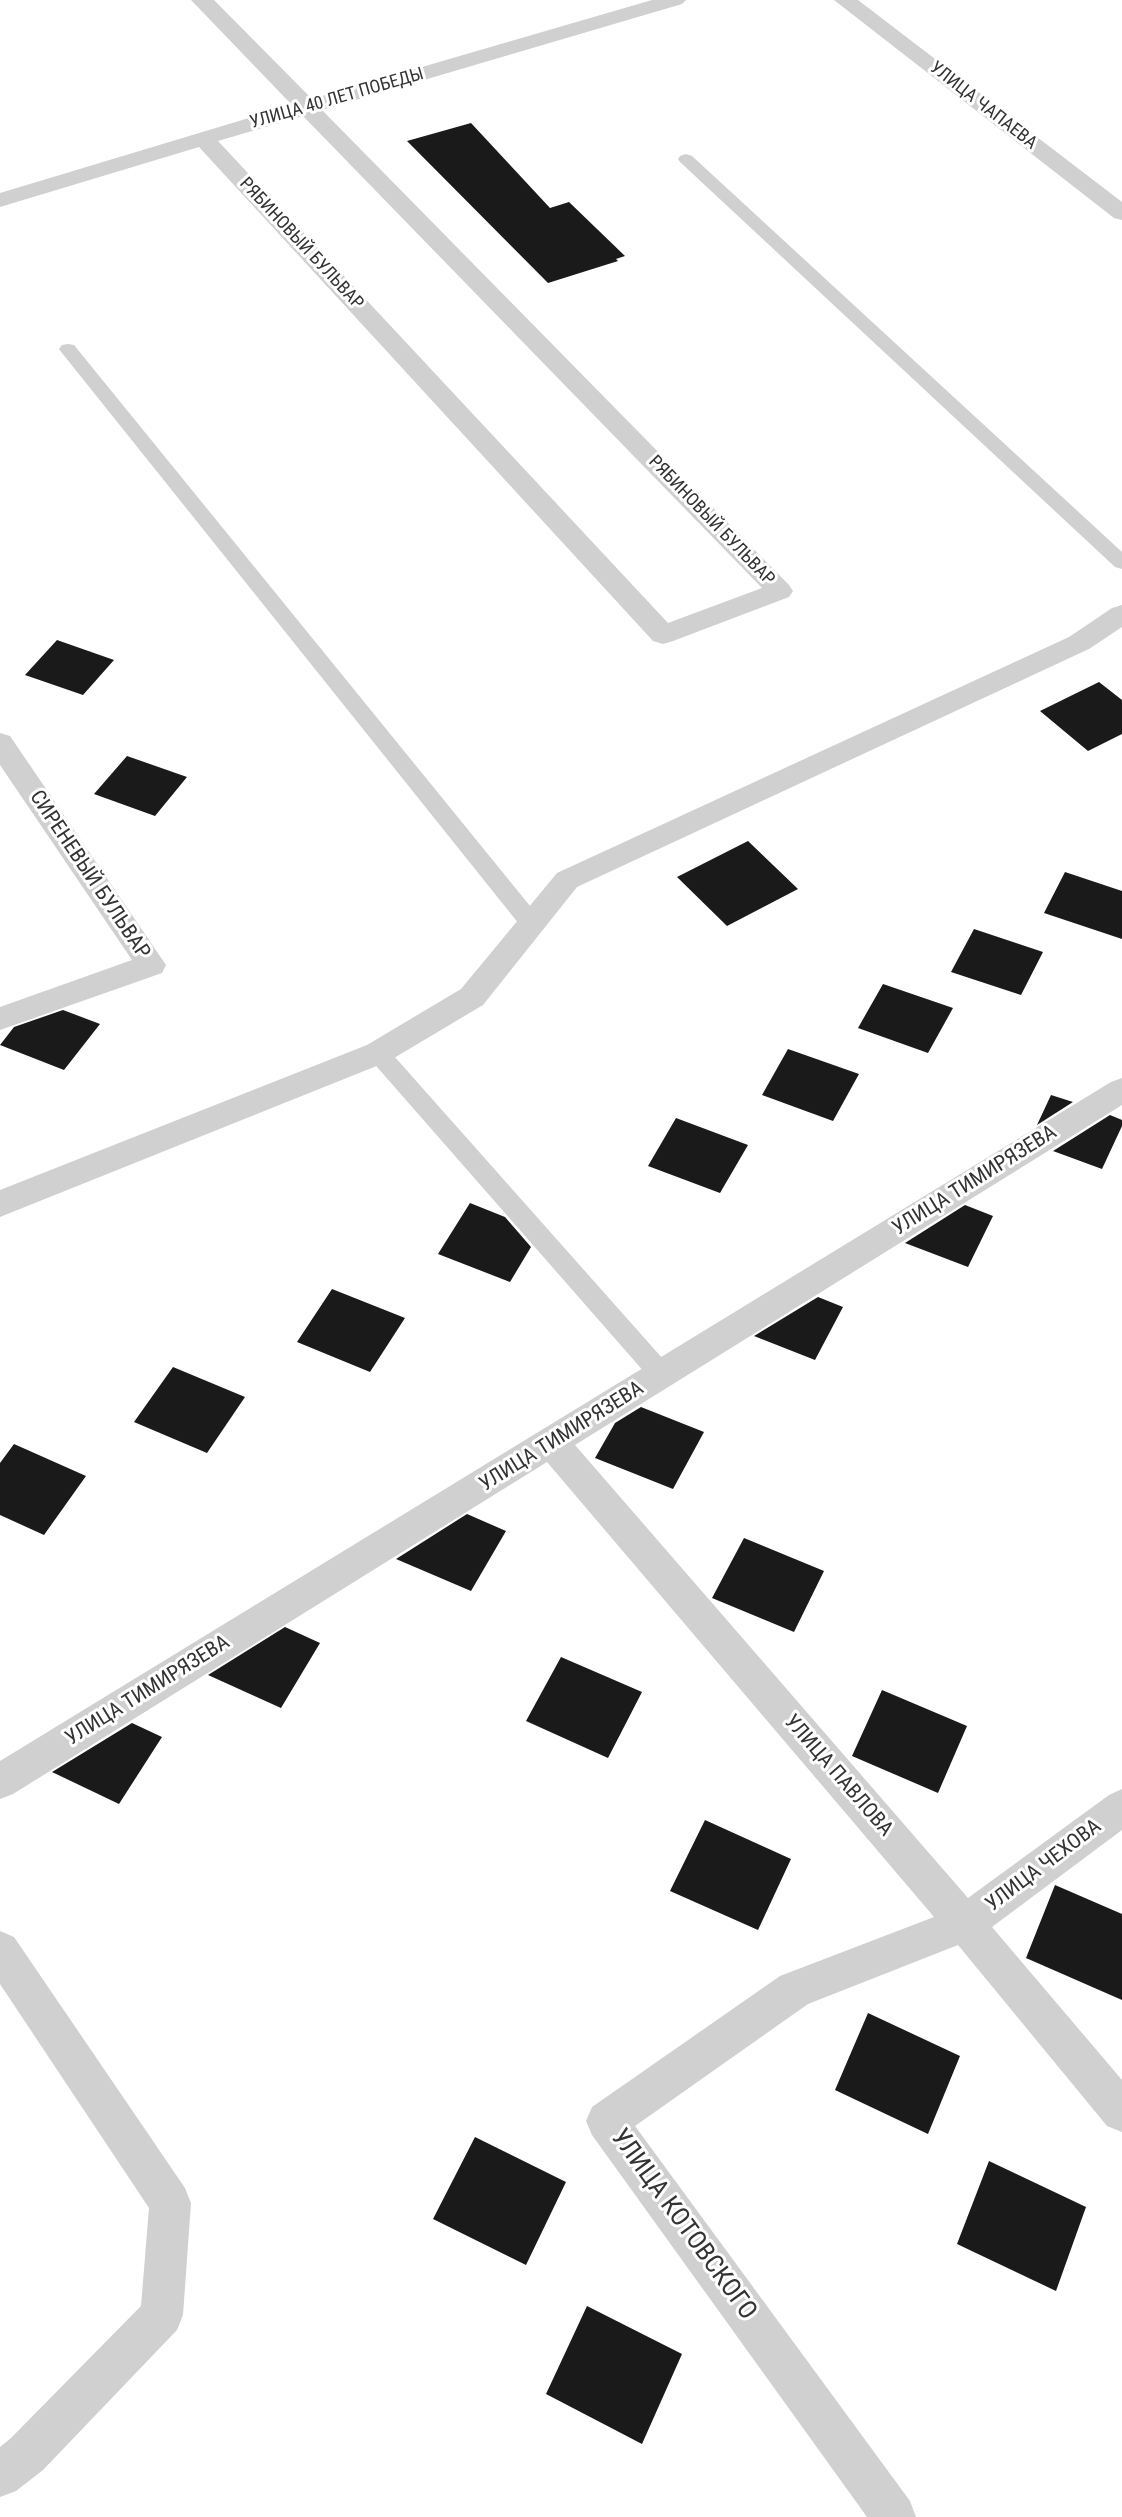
<!DOCTYPE html>
<meta charset="utf-8">
<style>
body{margin:0}
canvas{display:block;background:#fff}
</style>
<canvas width="1122" height="2517"></canvas>
<script>
const ctx = document.querySelector('canvas').getContext('2d');
ctx.lineJoin = 'round';
function paint(path, color) { ctx.fillStyle = color; ctx.fill(path, 'evenodd'); }
const toPath = rows => new Path2D(rows.map(r => 'M' + r).join(''));
function write(font, color, halo, rows, align = 'center') {
  ctx.font = font + ' "Roboto Condensed",sans-serif'; ctx.lineWidth = 6; ctx.setLineDash([]); ctx.textBaseline = 'middle'; ctx.strokeStyle = halo; ctx.fillStyle = color; for (const [text, x, y, turn = 0] of rows) {
    ctx.save(); ctx.translate(x, y); ctx.rotate((+turn || 0) * Math.PI / 180); ctx.textAlign = isNaN(turn) ? turn : align; if (halo) ctx.strokeText(text, 0, 0); ctx.fillText(text, 0, 0); ctx.restore();
  }
}
paint(toPath([
 [471,123,550,208,569,202,625,256,616,259,618,261,548,283,407,141],
 [57,640,114,660,83,695,25,675],
 [1099,682,1122,700,1122,734,1088,751,1040,711],
 [127,756,187,777,155,816,94,794],
 [748,841,798,889,727,926,677,877],
 [1065,872,1122,891,1122,939,1044,913],
 [974,929,1043,952,1021,995,951,972],
 [883,984,953,1008,928,1053,858,1028],
 [63,1010,100,1024,64,1070,0,1045,14,1027],
 [788,1049,859,1074,833,1121,762,1095],
 [1051,1095,1073,1102,1037,1125],
 [1110,1115,1122,1120,1122,1126,1102,1169,1053,1151],
 [676,1118,748,1145,720,1193,648,1166],
 [470,1203,505,1217,531,1247,510,1282,438,1254],
 [965,1205,993,1216,968,1267,905,1243],
 [332,1289,405,1318,370,1372,297,1342],
 [818,1297,843,1307,815,1360,754,1336],
 [173,1367,245,1397,207,1453,134,1422],
 [641,1407,704,1432,673,1489,595,1458,615,1423],
 [14,1444,86,1476,44,1535,0,1515,0,1463],
 [467,1514,506,1531,471,1591,396,1559],
 [744,1538,824,1571,794,1632,712,1598],
 [285,1627,320,1643,281,1708,208,1675],
 [561,1657,642,1692,608,1758,526,1721],
 [882,1690,967,1726,938,1793,852,1756],
 [132,1723,162,1737,119,1804,52,1772],
 [705,1820,791,1859,758,1930,670,1891],
 [1055,1885,1122,1914,1122,2000,1026,1958],
 [868,2013,960,2056,928,2134,835,2090],
 [475,2137,566,2182,526,2265,433,2219],
 [989,2161,1086,2207,1056,2291,957,2244],
 [587,2306,682,2354,642,2444,546,2394]
]), '#1a1a1a');
paint(toPath([
 [686,154,692,156,1122,552,1122,569,1115,567,680,162,678,159,680,156,686,154],
 [68,344,74,345,539,917,542,923,539,929,531,931,523,929,62,353,59,349,62,345,68,344],
 [378,1045,386,1047,671,1368,674,1375,671,1382,662,1385,653,1382,370,1059,367,1053,370,1047,378,1045]
]), '#d0d0d0');
paint(toPath([
 [191,0,214,0,312,99,652,0,686,0,682,4,322,110,789,585,793,591,789,597,673,641,663,644,653,641,199,147,0,207,0,193,292,105,191,0],
 [303,116,762,588,668,623,218,141,303,116],
 [834,0,858,0,1122,202,1122,220,1114,218,834,0],
 [1122,605,1122,627,1089,649,577,887,483,1005,389,1061,0,1217,0,1190,367,1045,461,989,557,873,1069,637,1112,608,1122,605],
 [0,733,10,736,166,965,162,973,0,1030,0,1007,132,960,0,765,0,733],
 [1122,1078,1122,1105,575,1445,968,1898,1109,1795,1122,1789,1122,1830,992,1927,1122,2080,1122,2132,1107,2126,958,1945,808,2004,635,2126,910,2501,916,2517,867,2517,592,2135,586,2121,592,2107,780,1976,934,1917,547,1462,13,1794,0,1799,0,1761,1111,1082,1122,1078],
 [0,1931,14,1937,185,2188,191,2203,183,2315,177,2330,43,2470,16,2491,0,2497,0,2447,11,2438,141,2306,149,2208,0,1984,0,1931]
]), '#d0d0d0');
write('18px', '#333', '#fff', [
 ["УЛИЦА 40 ЛЕТ ПОБЕДЫ",337,99,-16],
 ["УЛИЦА ЧАПАЕВА",983,106,38],
 ["РЯБИНОВЫЙ БУЛЬВАР",301,244,47],
 ["РЯБИНОВЫЙ БУЛЬВАР",711,521,46]
]);
write('21px', '#333', '#fff', [
 ["СИРЕНЕВЫЙ БУЛЬВАР",89,875,56],
 ["УЛИЦА ТИМИРЯЗЕВА",975,1181,-32],
 ["УЛИЦА ТИМИРЯЗЕВА",562,1437,-32],
 ["УЛИЦА ТИМИРЯЗЕВА",148,1691,-32],
 ["УЛИЦА ПАВЛОВА",838,1776,49],
 ["УЛИЦА ЧЕХОВА",1044,1866,-37]
]);
write('26px', '#333', '#fff', [
 ["УЛИЦА КОТОВСКОГО",683,2225,54]
]);
</script>
